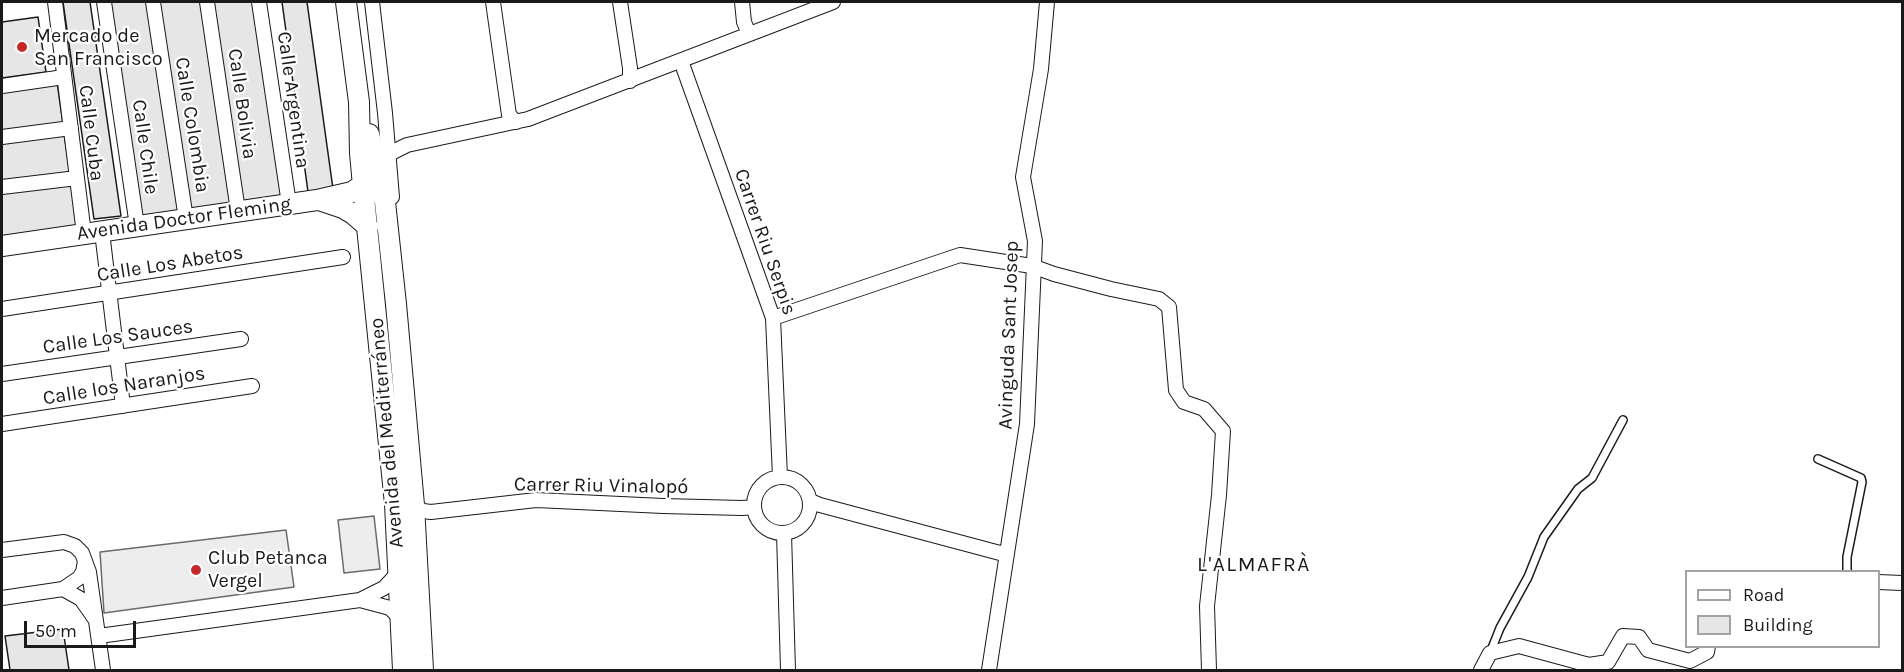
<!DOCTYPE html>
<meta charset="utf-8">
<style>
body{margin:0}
#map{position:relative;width:1904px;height:672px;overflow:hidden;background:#fff;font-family:Karla,sans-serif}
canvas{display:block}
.frame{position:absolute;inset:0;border:3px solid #1a1a1a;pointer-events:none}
.legend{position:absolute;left:1685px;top:570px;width:195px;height:78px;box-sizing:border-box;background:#fff;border:2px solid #a3a3a3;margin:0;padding:8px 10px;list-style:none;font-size:18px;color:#1a1a1a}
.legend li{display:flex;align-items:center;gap:12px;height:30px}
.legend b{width:30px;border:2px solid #a3a3a3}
.scale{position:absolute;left:24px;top:621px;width:112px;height:27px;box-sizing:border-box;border:3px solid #1a1a1a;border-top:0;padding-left:8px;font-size:18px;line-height:21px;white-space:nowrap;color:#1a1a1a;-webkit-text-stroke:4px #fff;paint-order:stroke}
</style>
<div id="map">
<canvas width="1904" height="672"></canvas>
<div class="frame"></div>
<ul class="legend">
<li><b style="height:8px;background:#fff"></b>Road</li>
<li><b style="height:16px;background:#e6e6e6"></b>Building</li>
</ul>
<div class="scale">50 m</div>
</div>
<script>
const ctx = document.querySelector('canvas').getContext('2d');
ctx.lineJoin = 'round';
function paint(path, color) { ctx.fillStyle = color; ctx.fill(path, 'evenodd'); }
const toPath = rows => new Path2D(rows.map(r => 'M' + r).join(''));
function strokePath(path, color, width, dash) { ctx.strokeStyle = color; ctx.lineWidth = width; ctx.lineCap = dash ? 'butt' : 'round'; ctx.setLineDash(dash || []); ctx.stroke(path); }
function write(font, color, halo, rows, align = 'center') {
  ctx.font = font + ' Karla,sans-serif'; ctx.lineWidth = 4.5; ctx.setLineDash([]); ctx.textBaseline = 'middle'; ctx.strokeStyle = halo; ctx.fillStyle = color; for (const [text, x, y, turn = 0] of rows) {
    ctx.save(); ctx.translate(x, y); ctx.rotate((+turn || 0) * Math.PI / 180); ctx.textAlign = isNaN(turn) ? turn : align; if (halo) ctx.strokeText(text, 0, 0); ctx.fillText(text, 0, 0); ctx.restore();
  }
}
const built = toPath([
 [374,516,380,569,344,573,338,520,374,516],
 [286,530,294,587,104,613,100,552,286,530]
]);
paint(built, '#ededed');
strokePath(built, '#6a6a6a', 1.5);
const building = toPath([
 [63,2,90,2,121,216,94,219,63,2],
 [109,2,150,2,183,216,140,222,109,2],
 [158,2,204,2,234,209,190,215,158,2],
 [211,2,256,2,285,200,241,207,211,2],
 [282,2,307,2,333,189,308,192,282,2],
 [38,17,46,72,2,78,2,22,38,17],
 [57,82,63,124,2,132,2,90,57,82],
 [64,133,70,174,2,183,2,140,64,133],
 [71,183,78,231,2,242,2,191,71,183],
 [63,629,69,670,10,670,5,636,63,629]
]);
paint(building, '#e6e6e6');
strokePath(building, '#1a1a1a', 1.5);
const lane = toPath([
 [1818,459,1861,478,1862,482,1847,557,1847,572],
 [1490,653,1500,628,1528,577,1544,537,1578,489,1592,478,1623,420]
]);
const street = toPath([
 [55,2,84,234],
 [104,2,137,226],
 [153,2,186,219],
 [207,2,238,211],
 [259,2,289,204],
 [372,2,385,113,392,197],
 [493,2,509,115,516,122],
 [620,2,630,68,630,81],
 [742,2,744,22,749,34],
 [681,61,773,318,780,477],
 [2,86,64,77],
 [2,137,71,128],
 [377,169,387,155,407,145,528,119,833,2],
 [2,187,77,178],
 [102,232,123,406],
 [2,309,343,257],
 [773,318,960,255,1032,266,1054,274,1111,289,1159,299,1169,307,1176,390,1184,402,1204,409,1223,431,1219,495,1207,606,1209,670],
 [2,374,241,339],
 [2,424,252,386],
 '754 505a28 28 0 1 1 56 0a28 28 0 1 1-56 0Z',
 [810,501,820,505,1000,553,1007,552],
 [414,505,423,511,431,512,536,500,663,506,742,508,754,507],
 [784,533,788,670],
 [2,550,64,542,75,546,82,553,89,572,103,670],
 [1878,582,1902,583],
 [63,589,79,578,83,572,85,561],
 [2,598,63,589,81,599,95,619],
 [360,600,390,608,400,618],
 [99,636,360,600,384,588,398,573],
 [989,670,1027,424,1035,241,1023,177,1041,69,1047,2],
 [1481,670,1490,653,1519,646,1589,665,1608,662,1623,636,1639,637,1648,650,1690,661,1707,652,1708,646]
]);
const secondary = toPath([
 [346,2,359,102,360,153,364,197,395,504,403,670],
 [369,134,385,202,396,304,414,505,423,670],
 [319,200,343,208,353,214,368,227],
 [2,246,317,200,352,192,371,179]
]);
strokePath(lane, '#1a1a1a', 10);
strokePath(street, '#1a1a1a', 16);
strokePath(secondary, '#1a1a1a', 22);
strokePath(lane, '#fff', 7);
strokePath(street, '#fff', 14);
strokePath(secondary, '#fff', 20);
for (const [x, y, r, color] of [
 [22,47,6,"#c62828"],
 [196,570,6,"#c62828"]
]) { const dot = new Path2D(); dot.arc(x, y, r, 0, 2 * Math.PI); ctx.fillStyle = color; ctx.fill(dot); strokePath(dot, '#fff', 2); }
write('20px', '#1a1a1a', '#fff', [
 ["Mercado de",34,36],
 ["San Francisco",34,59],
 ["Club Petanca",208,558],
 ["Vergel",208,581]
], 'left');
write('20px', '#1a1a1a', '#fff', [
 ["Calle Argentina",293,100,82],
 ["Calle Bolivia",242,104,82],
 ["Calle Colombia",192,125,81],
 ["Calle Cuba",91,133,83],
 ["Calle Chile",145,147,82],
 ["Avenida Doctor Fleming",184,219,-8],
 ["Carrer Riu Serpis",765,242,71],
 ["Calle Los Abetos",170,264,-9],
 ["Avinguda Sant Josep",1009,335,-88],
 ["Calle Los Sauces",118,337,-8],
 ["Calle los Naranjos",124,386,-9],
 ["Avenida del Mediterráneo",387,433,-95],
 ["Carrer Riu Vinalopó",601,486,1]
]);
ctx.letterSpacing = '1.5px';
write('21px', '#1a1a1a', '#fff', [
 ["L'ALMAFRÀ",1254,565]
]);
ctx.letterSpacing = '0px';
</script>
